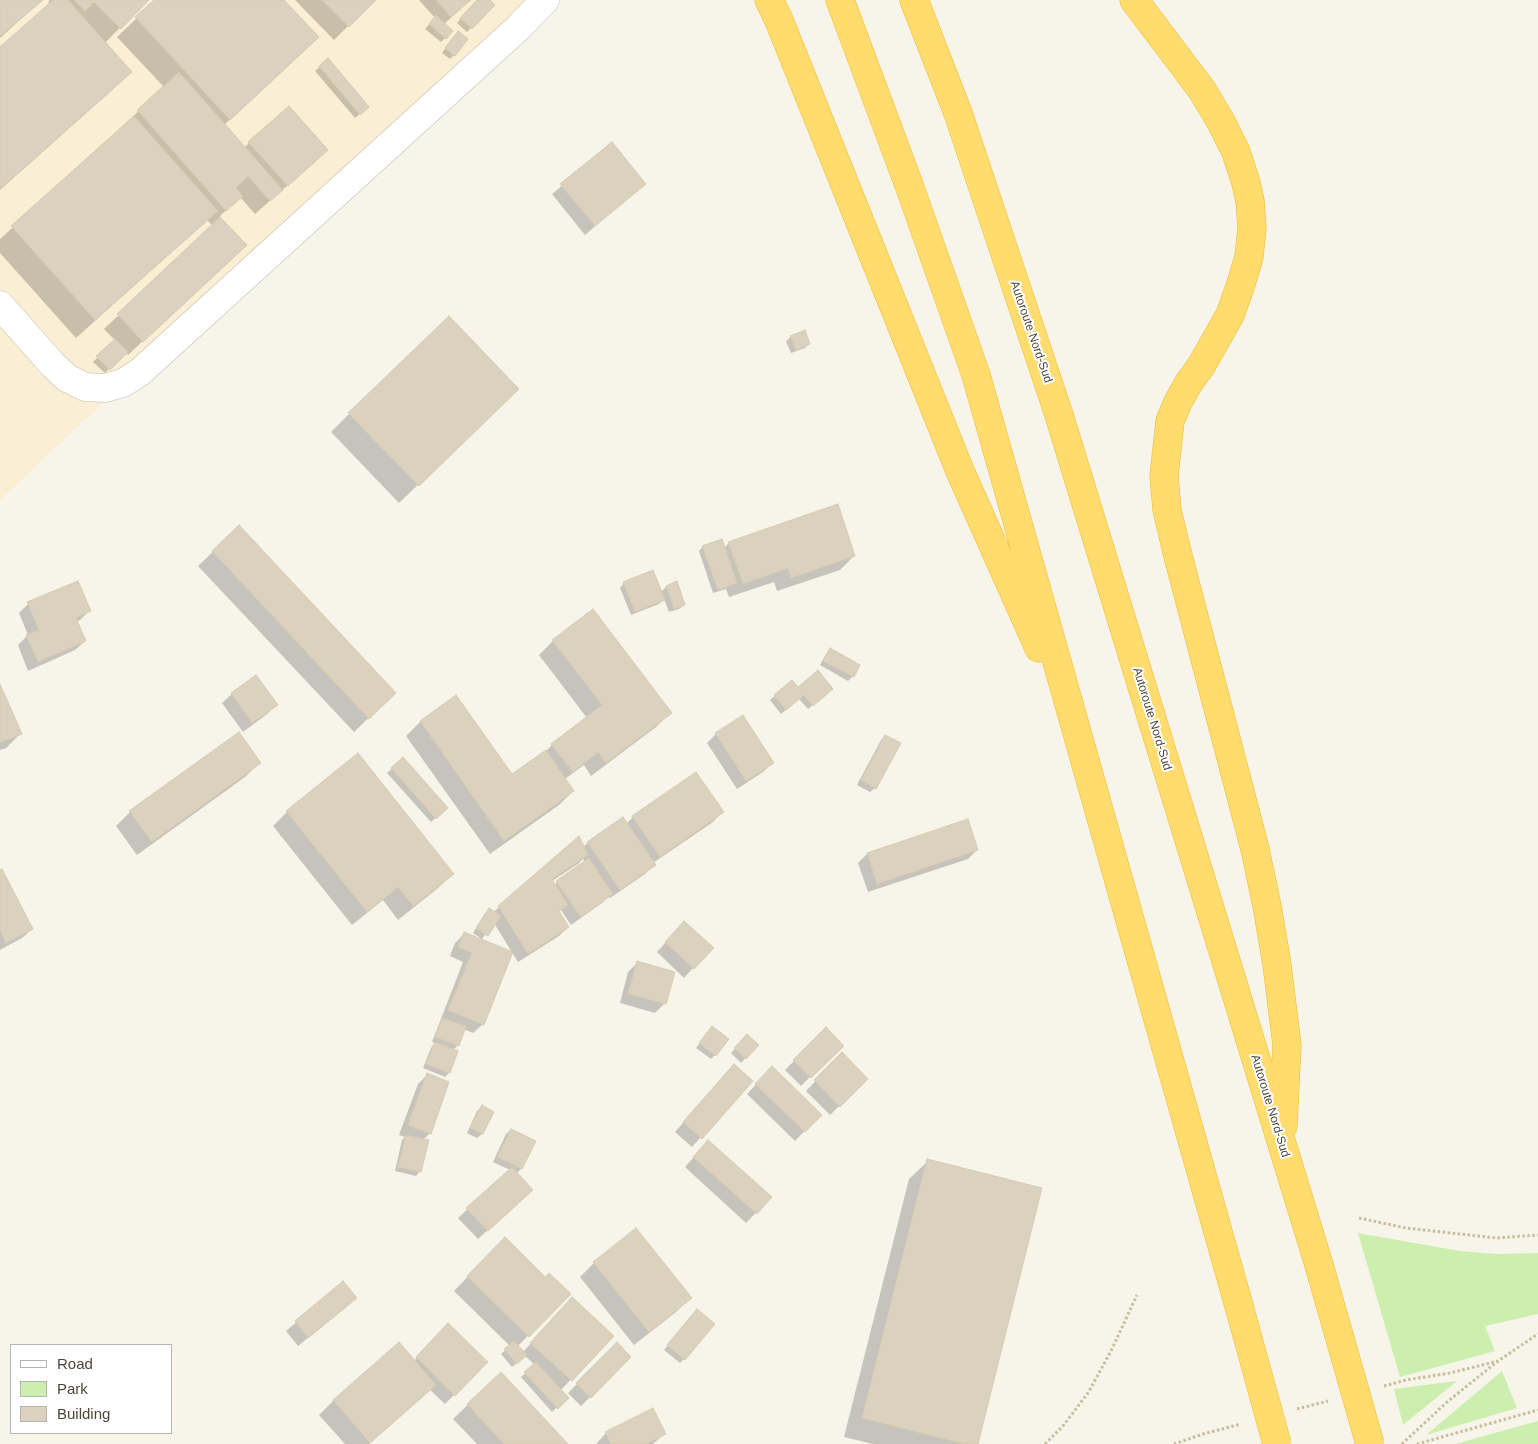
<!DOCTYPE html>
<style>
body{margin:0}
#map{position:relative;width:1538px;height:1444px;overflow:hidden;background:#f7f4ea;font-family:Helvetica,sans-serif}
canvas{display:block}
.legend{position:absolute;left:10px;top:1344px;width:162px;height:90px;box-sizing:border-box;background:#fff;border:1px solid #b7b5af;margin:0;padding:6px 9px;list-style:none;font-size:15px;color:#4c4637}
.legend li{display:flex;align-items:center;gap:10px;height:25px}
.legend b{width:25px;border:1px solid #b7b5af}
</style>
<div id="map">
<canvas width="1538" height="1444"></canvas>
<ul class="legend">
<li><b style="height:6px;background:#fff"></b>Road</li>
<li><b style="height:14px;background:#ccefaf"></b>Park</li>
<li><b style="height:14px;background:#dad2be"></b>Building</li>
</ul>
</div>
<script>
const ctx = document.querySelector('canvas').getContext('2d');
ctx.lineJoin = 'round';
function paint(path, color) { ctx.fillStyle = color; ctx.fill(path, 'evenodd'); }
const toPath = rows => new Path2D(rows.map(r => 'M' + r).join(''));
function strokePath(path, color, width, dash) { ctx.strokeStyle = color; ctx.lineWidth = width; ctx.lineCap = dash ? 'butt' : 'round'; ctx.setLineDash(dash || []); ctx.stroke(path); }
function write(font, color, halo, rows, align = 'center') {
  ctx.font = font + ' Helvetica,sans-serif'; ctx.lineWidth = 4; ctx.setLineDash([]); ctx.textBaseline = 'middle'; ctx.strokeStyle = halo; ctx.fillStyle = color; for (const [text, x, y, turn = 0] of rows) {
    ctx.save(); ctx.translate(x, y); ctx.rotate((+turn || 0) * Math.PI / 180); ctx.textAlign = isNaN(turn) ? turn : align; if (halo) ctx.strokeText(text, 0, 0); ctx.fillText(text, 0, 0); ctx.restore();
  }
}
paint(toPath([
 [0,0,529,0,0,500]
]), '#faeed4');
paint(toPath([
 [1358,1233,1460,1251,1496,1254,1538,1253,1538,1314,1485,1326,1495,1351,1400,1377],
 [1502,1371,1517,1408,1426,1435],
 [1457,1381,1403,1425,1394,1389],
 [1538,1421,1538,1444,1455,1444]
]), '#ccefaf');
paint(toPath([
 [0,0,42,0,0,38],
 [50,0,147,0,105,43,130,72,112,90,0,190,0,49,50,4,48,2],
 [156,0,283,0,298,56,224,125,244,148,249,143,317,159,255,214,240,197,219,217,245,245,128,355,125,352,105,373,93,362,115,340,104,329,213,226,207,220,76,338,0,253,0,239,125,126,124,125,164,87,117,37],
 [295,0,374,0,334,40],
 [419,0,470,0,444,24,452,31,441,42,425,29,435,18],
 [478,0,488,0,493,5,467,32,457,23],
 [454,37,454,55,450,59,442,53],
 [328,60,363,111,355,118,315,71],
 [612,144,644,184,585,235,552,194],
 [791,337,809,344,805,348,791,353,786,341],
 [499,407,399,503,331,432,349,414],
 [239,527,380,707,354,732,198,566],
 [729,543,854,556,840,570,777,591,774,582,729,597,726,589,713,593,699,551,703,547,724,548],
 [624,583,661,592,666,587,677,583,684,605,679,609,669,612,664,599,659,604,631,615,620,588],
 [28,604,89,611,80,620,76,622,85,641,75,650,28,671,18,645,28,635,19,613],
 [592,611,670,713,656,727,591,776,584,765,565,779,573,791,559,805,490,854,406,736,420,722,456,696,512,776,544,753,552,745,587,718,539,655,553,641],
 [830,650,859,666,853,676,848,681,820,665,826,654],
 [256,677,276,705,267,714,243,732,222,703,232,694],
 [792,682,798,689,827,693,808,709,799,699,781,714,770,700],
 [0,688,20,734,6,748,0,750],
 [716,734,772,763,763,772,737,789,707,743],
 [885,736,875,788,870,792,857,785,881,740],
 [403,759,442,812,431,822,387,773],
 [259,763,245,777,137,855,116,826,130,812],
 [696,773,722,812,713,822,653,863,654,865,645,874,610,898,609,897,602,903,571,925,561,910,558,913,568,927,559,936,518,962,494,923,482,939,473,933,485,914,493,913,499,907,588,843,622,819,626,824,633,817],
 [583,859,585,862,554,885,552,881,578,864],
 [287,812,452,874,438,888,398,920,383,900,352,925,273,826],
 [977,850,968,859,868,892,858,863,867,854],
 [0,871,32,929,22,938,0,950],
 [675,932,693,968,684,978,657,952],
 [465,933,512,953,483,1024,473,1033,463,1029,458,1045,453,1050,449,1073,445,1077,423,1068,431,1048,435,1043,432,1042,463,962,450,956,455,943],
 [637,963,665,1003,655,1013,620,1003,628,972],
 [826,1029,842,1045,801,1086,785,1070],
 [708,1032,715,1055,711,1059,696,1048],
 [747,1036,757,1045,741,1063,731,1053],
 [842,1054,867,1079,830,1115,806,1091],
 [772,1068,820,1115,795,1141,747,1094],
 [427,1075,430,1133,423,1140,420,1171,416,1176,395,1171,402,1140,405,1137,399,1135,418,1084],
 [725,1075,751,1081,692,1147,675,1132],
 [482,1107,492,1113,482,1134,477,1138,467,1133,477,1111],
 [511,1130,521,1169,516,1174,522,1199,478,1239,458,1218,510,1170,493,1162,506,1134],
 [699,1151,771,1197,746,1223,685,1167],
 [928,1161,977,1444,873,1444,844,1437,909,1179],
 [491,1253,545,1279,569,1294,518,1346,523,1352,563,1308,612,1336,560,1391,567,1398,552,1412,521,1377,535,1365,525,1356,512,1367,501,1354,510,1346,454,1291],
 [594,1263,690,1298,676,1312,634,1345,580,1277],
 [343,1283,346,1307,298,1346,286,1331],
 [692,1315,684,1359,680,1363,664,1350],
 [448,1325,487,1362,445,1404,430,1390,369,1444,345,1444,319,1415,333,1401,399,1344,414,1361],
 [617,1344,630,1357,581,1406,568,1393],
 [501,1373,566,1444,477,1444,453,1419],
 [606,1433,664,1434,653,1444,597,1444,597,1443]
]), '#0003');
const building = toPath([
 [0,0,43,0,0,36,0,0],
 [53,0,68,0,132,72,0,189,0,47,53,0],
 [74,0,149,0,121,29,94,2,85,11,74,0],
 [154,0,284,0,319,37,230,120,135,17,154,0],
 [322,0,376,0,349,27,322,0],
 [436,0,471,0,451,17,436,0],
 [477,0,490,0,495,5,472,29,460,18,477,0],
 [436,15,453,31,446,39,429,24,436,15],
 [458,31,468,39,455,56,445,48,458,31],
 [328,58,369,107,360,115,319,66,328,58],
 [179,72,283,190,270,201,248,176,236,188,243,196,226,211,137,110,179,72],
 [289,106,328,150,288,186,248,142,289,106],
 [134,116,218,211,95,320,11,226,134,116],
 [612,142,646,184,595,226,560,184,612,142],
 [220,217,247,245,143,342,117,314,220,217],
 [449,316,519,389,419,486,348,413,449,316],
 [805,330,810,344,796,350,790,336,805,330],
 [115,339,128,352,110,370,96,356,115,339],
 [838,504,855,556,791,578,788,568,743,584,728,542,838,504],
 [239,525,396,693,369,719,212,551,239,525],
 [722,539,737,583,718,590,702,546,722,539],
 [653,570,665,600,635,612,623,582,653,570],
 [78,581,91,611,76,618,86,641,38,662,26,635,39,630,27,602,78,581],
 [677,581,685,605,674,609,666,586,677,581],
 [593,609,672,713,606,763,598,752,573,772,551,744,602,705,552,640,593,609],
 [830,648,860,665,854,677,823,661,830,648],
 [818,670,833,689,813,706,804,695,786,710,774,695,792,680,798,687,818,670],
 [256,675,278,705,252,723,231,693,256,675],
 [0,684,22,734,0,743,0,684],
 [456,695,512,774,546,750,574,791,504,841,420,721,456,695],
 [743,715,774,763,746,781,715,733,743,715],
 [239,732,261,763,152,842,129,811,239,732],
 [885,735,901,743,876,789,861,780,885,735],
 [358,753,454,874,413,906,398,887,367,912,286,811,358,753],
 [403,757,448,808,436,819,391,768,403,757],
 [696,772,724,812,660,857,632,816,696,772],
 [623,817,656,865,620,890,587,842,623,817],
 [968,819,978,850,877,884,867,853,968,819],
 [579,836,588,855,552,879,568,905,559,911,569,927,528,954,498,906,579,836],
 [589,858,613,894,581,917,556,881,589,858],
 [2,869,33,929,6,943,0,930,0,870,2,869],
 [489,908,501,916,488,936,476,928,489,908],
 [684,921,714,948,694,969,665,942,684,921],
 [464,932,513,952,484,1025,448,1010,472,953,458,947,464,932],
 [637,961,675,972,666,1004,628,994,637,961],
 [442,1018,466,1026,459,1046,435,1037,442,1018],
 [712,1026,729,1039,716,1056,699,1043,712,1026],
 [826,1027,844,1046,811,1078,793,1060,826,1027],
 [747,1034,759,1045,746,1059,734,1048,747,1034],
 [435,1042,458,1051,450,1073,426,1064,435,1042],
 [842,1052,868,1079,840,1107,814,1080,842,1052],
 [734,1064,753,1081,702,1139,683,1122,734,1064],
 [772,1066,822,1115,805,1132,755,1084,772,1066],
 [427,1073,449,1082,431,1134,408,1125,427,1073],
 [482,1105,494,1112,483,1134,470,1128,482,1105],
 [511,1129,536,1141,522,1169,497,1157,511,1129],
 [406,1135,429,1140,421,1172,398,1167,406,1135],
 [708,1140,772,1197,757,1214,693,1157,708,1140],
 [927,1159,1042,1188,978,1444,964,1444,862,1418,927,1159],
 [512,1167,533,1190,488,1231,466,1208,512,1167],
 [636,1228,692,1298,649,1332,593,1262,636,1228],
 [505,1237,545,1277,549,1273,571,1294,529,1337,467,1276,505,1237],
 [343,1281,357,1298,308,1338,295,1321,343,1281],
 [572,1297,614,1336,572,1381,530,1343,572,1297],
 [697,1309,715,1324,685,1360,667,1345,697,1309],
 [448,1323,488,1362,455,1396,416,1357,448,1323],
 [514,1341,527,1355,517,1364,504,1349,514,1341],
 [399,1342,436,1385,370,1443,333,1400,399,1342],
 [617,1342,631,1357,591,1398,576,1383,617,1342],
 [536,1362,569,1398,558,1409,524,1372,536,1362],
 [501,1372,568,1444,504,1444,467,1404,501,1372],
 [653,1408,666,1434,646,1444,611,1444,605,1432,653,1408]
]);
paint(building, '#dad2be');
strokePath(building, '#d6cbb0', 1);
const minor = toPath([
 [0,305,53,365,67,378,85,387,105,388,123,383,140,372,518,28,545,0]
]);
const highway = toPath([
 [769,0,778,18,960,471,1039,648],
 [840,0,909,185,976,375,1239,1306],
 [914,0,958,113,1059,415,1319,1265],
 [1134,0,1202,90,1221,122,1236,152,1246,183,1250,201,1252,228,1249,257,1240,287,1230,315,1201,366,1188,384,1178,402,1170,421,1164,476,1167,510,1177,552,1255,849,1267,906,1277,965,1287,1045,1283,1126]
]);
strokePath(minor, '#c4beab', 29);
strokePath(highway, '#f0ba2b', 29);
strokePath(toPath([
 [1359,1218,1406,1228,1496,1238,1538,1235],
 [1384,1386,1406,1380,1450,1373,1498,1361],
 [1297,1409,1328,1401],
 [1045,1444,1063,1426,1088,1393,1111,1351,1137,1295],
 [1174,1444,1203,1434,1241,1424],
 [1402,1444,1447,1402,1498,1361,1538,1334],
 [1417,1444,1538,1410]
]), '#c7bc9b', 3, [2.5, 2.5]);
strokePath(minor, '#fff', 28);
strokePath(highway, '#ffdc6d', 28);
const highwayBridge = toPath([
 [1319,1265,1370,1444],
 [1239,1306,1277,1444]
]);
strokePath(highwayBridge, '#f0ba2b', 29, []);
strokePath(highwayBridge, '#ffdc6d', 28);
write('12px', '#4c4637', '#fff', [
 ["Autoroute Nord-Sud",1031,332,71],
 ["Autoroute Nord-Sud",1152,719,73],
 ["Autoroute Nord-Sud",1270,1106,73]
]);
</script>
